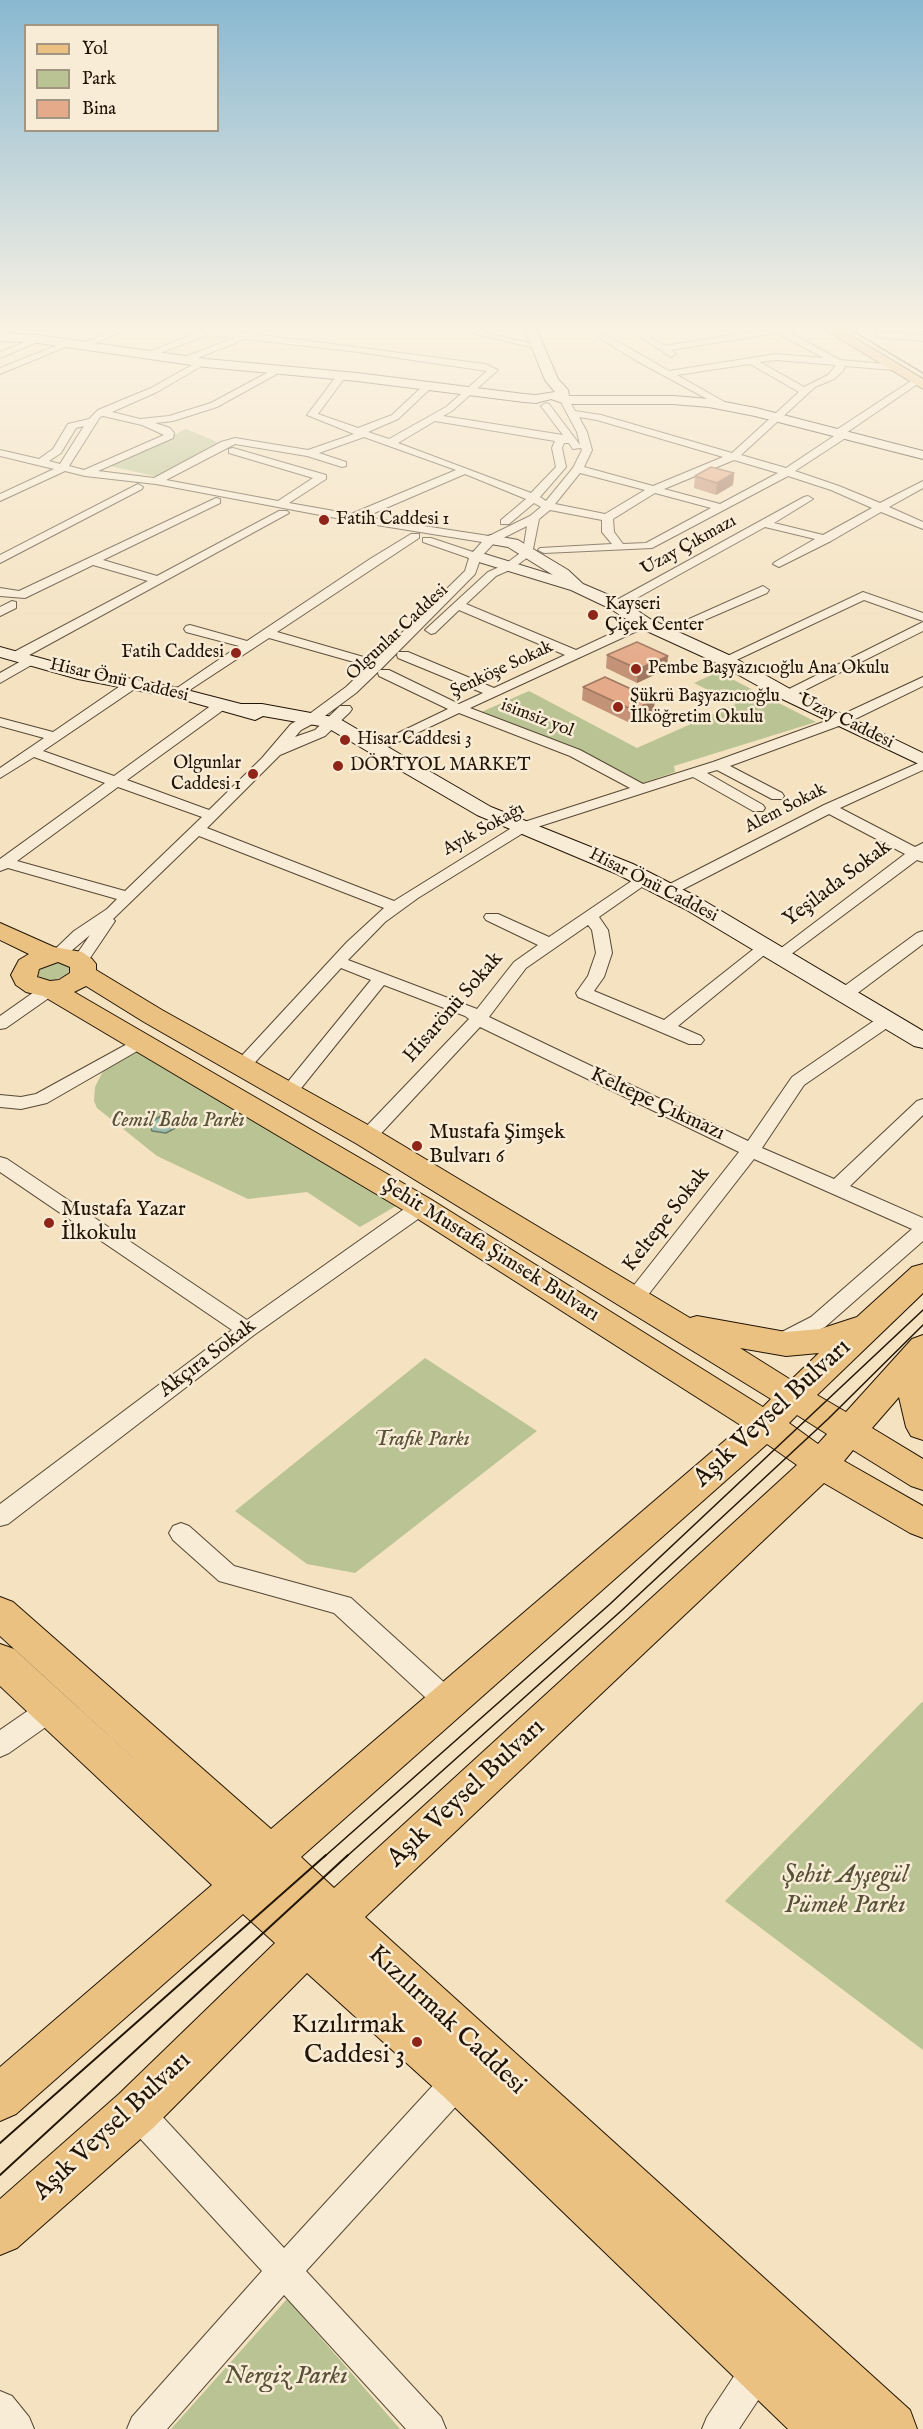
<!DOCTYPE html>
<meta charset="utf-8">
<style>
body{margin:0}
#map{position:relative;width:923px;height:2429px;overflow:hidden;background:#f4e2c0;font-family:"IM FELL English",serif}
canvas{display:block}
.legend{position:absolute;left:24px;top:24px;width:195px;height:108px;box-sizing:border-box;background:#f8ecd6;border:2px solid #a29682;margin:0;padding:8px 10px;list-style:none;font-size:18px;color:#221405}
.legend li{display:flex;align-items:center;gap:12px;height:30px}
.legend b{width:30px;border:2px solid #a29682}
</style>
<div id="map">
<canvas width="923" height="2429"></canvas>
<ul class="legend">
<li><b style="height:8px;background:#eac180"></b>Yol</li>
<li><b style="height:16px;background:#bac393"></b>Park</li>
<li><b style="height:16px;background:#e4aa89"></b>Bina</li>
</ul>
</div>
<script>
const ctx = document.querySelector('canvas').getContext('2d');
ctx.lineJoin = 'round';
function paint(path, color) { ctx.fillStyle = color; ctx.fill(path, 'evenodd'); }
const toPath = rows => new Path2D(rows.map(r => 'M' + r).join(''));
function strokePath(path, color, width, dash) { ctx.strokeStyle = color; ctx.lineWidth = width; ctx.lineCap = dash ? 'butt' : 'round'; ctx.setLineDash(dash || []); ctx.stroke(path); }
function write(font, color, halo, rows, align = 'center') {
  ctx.font = font + ' "IM FELL English",serif'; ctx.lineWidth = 5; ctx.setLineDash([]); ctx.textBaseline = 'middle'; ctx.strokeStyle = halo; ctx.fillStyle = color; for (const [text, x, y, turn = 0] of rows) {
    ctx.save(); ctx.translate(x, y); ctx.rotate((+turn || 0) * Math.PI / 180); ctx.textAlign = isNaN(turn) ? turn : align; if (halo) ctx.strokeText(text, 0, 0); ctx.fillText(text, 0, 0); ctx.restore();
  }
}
paint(toPath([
 [186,429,217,442,158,477,110,466],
 [718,672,816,722,674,766,675,772,637,785,479,713,529,691,637,748,736,704,694,683],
 [56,962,70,967,68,975,52,981,38,976,40,968],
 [136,1050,396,1206,360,1227,307,1192,248,1199,157,1156,97,1108,94,1101,95,1087,102,1073,108,1066],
 [425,1358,537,1431,355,1573,307,1564,235,1511],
 [922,1702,923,1703,923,2050,725,1901],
 [287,2299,400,2429,171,2429]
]), '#bac393');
const water = toPath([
 [161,1116,174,1117,177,1121,177,1127,166,1133,152,1131,149,1123,161,1116]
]);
paint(water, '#9cbeaf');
strokePath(water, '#6b7a6b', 1.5);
const street = toPath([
 [8,328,21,328,0,336,0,330,8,328],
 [120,328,132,328,85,347,78,345,120,328],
 [208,328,485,364,498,370,452,411,443,416,563,435,541,406,546,403,549,404,580,445,577,432,561,402,563,400,569,400,575,411,601,415,732,453,799,392,750,364,677,375,730,405,722,407,635,360,584,328,594,328,669,371,776,354,824,358,777,333,671,350,676,354,671,357,627,328,637,328,665,346,774,328,794,328,787,331,840,360,896,365,896,369,893,370,845,366,843,371,834,379,815,387,741,455,786,468,834,436,832,434,833,432,914,379,922,381,846,433,848,435,847,437,795,471,839,486,880,503,923,481,923,488,889,507,923,522,923,529,881,512,831,541,779,567,773,564,775,562,815,539,765,527,617,609,613,608,613,602,804,497,808,496,813,499,774,523,823,535,872,508,831,490,788,476,652,548,544,553,538,550,540,548,612,544,602,532,602,520,550,510,539,519,532,554,512,569,496,576,466,604,576,650,640,620,648,620,650,623,648,626,470,708,580,750,643,784,713,762,837,717,923,677,923,686,847,723,730,766,782,793,784,796,782,799,772,799,717,770,707,773,763,805,765,808,763,811,753,811,693,777,528,830,418,898,385,922,348,960,477,1009,514,962,538,945,486,920,484,917,486,914,498,914,549,937,639,876,649,876,652,879,649,882,599,917,608,930,612,953,604,977,594,991,664,1020,760,944,772,944,774,947,678,1026,701,1036,704,1040,701,1044,689,1044,578,997,576,993,588,976,596,953,592,930,588,925,526,968,489,1017,748,1141,792,1077,881,1016,893,1016,896,1020,893,1024,804,1085,762,1148,834,1179,917,1101,923,1099,923,1115,850,1186,923,1218,923,1241,825,1327,779,1350,772,1347,768,1342,772,1337,811,1317,912,1229,754,1159,641,1304,634,1306,627,1304,624,1299,627,1294,739,1152,480,1027,374,1141,360,1141,358,1137,360,1133,469,1019,465,1016,384,985,294,1097,282,1097,279,1093,282,1089,371,980,341,968,248,1070,236,1070,233,1066,236,1062,347,942,384,908,199,836,113,919,115,921,86,964,74,964,72,961,90,935,64,957,58,959,50,954,74,931,107,909,117,899,8,868,0,871,0,859,105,783,34,757,0,778,0,768,44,738,0,726,0,718,53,732,126,682,136,682,138,685,136,688,43,751,114,776,216,702,226,702,228,705,226,708,127,780,209,810,262,758,291,724,308,715,346,687,368,666,269,638,179,697,174,696,172,693,174,690,239,646,186,632,184,629,186,626,190,625,247,641,370,559,411,534,419,534,419,538,277,632,374,660,465,571,469,558,423,542,423,538,431,538,473,552,482,542,352,521,156,484,85,476,65,471,0,501,0,494,54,469,0,456,0,450,39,459,53,449,68,424,89,419,98,410,151,388,199,361,207,363,157,392,112,412,140,419,169,416,211,403,276,368,284,370,217,407,173,421,155,423,170,428,174,433,173,438,98,471,154,478,221,442,235,438,308,450,354,434,307,415,338,374,341,373,346,376,318,414,358,428,392,415,425,384,431,384,431,388,398,419,368,432,389,439,446,407,487,371,358,352,245,339,188,362,182,362,182,358,234,338,207,335,152,356,144,354,208,328],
 [776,360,836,365,828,375,804,387,760,362,776,360],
 [103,416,142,425,164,435,84,470,69,466,100,417,103,416],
 [579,417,597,420,723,457,653,486,584,467,592,450,587,432,579,417],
 [435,421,555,441,552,448,556,467,531,493,398,443,435,421],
 [84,426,60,464,49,461,61,453,76,428,84,426],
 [364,437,456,470,351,514,289,503,326,479,326,475,233,448,229,449,229,453,313,478,278,501,166,480,235,444,307,456,342,467,346,466,346,462,319,453,364,437],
 [564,443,569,443,573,449,581,448,582,450,573,468,546,501,540,497,566,467,562,448,564,443],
 [734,460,778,473,720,504,664,489,734,460],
 [580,473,645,490,605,514,555,504,580,473],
 [465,474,526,499,501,520,501,524,509,524,534,503,541,507,530,516,489,536,365,517,465,474],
 [655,493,711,508,646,543,623,544,614,532,613,519,655,493],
 [527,526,523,551,504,565,488,572,425,630,431,634,435,633,459,610,565,655,494,688,408,652,398,652,397,655,398,658,483,693,459,704,389,670,379,670,378,673,379,676,448,709,367,748,374,752,379,751,459,713,570,756,630,788,518,824,394,901,207,828,280,755,325,736,350,712,352,709,350,706,340,706,315,730,295,737,301,730,318,721,356,693,382,668,475,574,481,557,495,542,527,526],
 [118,787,202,817,125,891,17,861,118,787],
 [451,328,467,328,542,346,538,349,451,328],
 [879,332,923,335,923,341,876,337,876,333,879,332],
 [38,337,45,339,0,358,0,352,38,337],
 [68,341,75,343,0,374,0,368,68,341],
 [138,484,143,487,142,489,0,563,0,555,138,484],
 [216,498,220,499,220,503,103,560,157,576,279,511,287,511,289,513,22,659,12,659,11,656,12,653,148,581,93,565,25,598,0,596,0,588,19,591,216,498],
 [763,586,769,590,767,593,670,635,662,635,660,632,763,586],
 [863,592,923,613,923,621,864,600,730,663,725,664,719,660,863,592],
 [12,601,16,602,16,608,0,616,0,607,12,601],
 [923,622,923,631,791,697,781,697,779,694,923,622],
 [30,656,36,660,35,663,0,683,0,673,30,656],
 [923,761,923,770,840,808,915,847,923,843,923,862,917,860,786,958,780,960,772,955,905,854,829,814,674,894,668,896,660,891,662,888,824,805,923,761],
 [923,931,923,944,851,998,839,998,837,994,839,990,917,933,923,931],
 [50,984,58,989,56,993,6,1028,0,1029,0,1016,44,985,50,984],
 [140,1037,146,1038,149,1042,146,1046,47,1103,21,1109,0,1107,0,1095,21,1097,36,1094,140,1037],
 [0,1157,7,1159,247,1320,414,1202,421,1200,428,1202,431,1207,428,1212,254,1335,8,1524,0,1526,0,1504,232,1330,0,1172,0,1157],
 [181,1523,189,1526,234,1566,351,1598,457,1694,461,1702,457,1710,448,1713,439,1710,334,1613,219,1581,173,1540,169,1533,173,1526,181,1523],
 [51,1698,60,1701,64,1709,60,1717,9,1753,0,1757,0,1730,42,1701,51,1698],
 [459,2065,470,2069,474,2080,470,2091,306,2271,441,2417,446,2429,406,2429,284,2295,167,2429,127,2429,132,2417,262,2271,125,2122,121,2111,125,2100,136,2096,147,2100,284,2248,448,2069,459,2065],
 [760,2350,772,2355,777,2367,772,2379,739,2429,702,2429,707,2417,748,2355,760,2350],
 [0,2391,12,2396,29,2417,34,2429,0,2429,0,2391]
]);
const secondary = toPath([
 [524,328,536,328,558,379,568,390,569,396,673,396,709,399,756,408,923,451,923,459,755,416,709,407,673,404,566,404,551,399,536,403,524,402,357,381,206,367,38,343,0,341,0,333,38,335,206,359,357,373,524,394,536,395,555,392,545,380,524,328],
 [491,535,518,540,568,570,583,584,623,601,650,619,731,656,792,690,923,753,923,766,780,698,719,664,638,627,611,609,571,590,469,559,467,556,469,553,475,551,553,575,508,547,485,543,483,540,485,537,491,535],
 [0,647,80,669,179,688,241,704,262,704,338,718,491,807,633,864,701,899,923,1031,923,1048,914,1046,685,909,617,874,477,815,326,727,263,716,255,720,177,698,78,679,0,657,0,647]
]);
const primary = toPath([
 [822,328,838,328,923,379,923,389,822,328],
 [0,923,54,947,82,952,92,959,96,964,96,970,162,1010,377,1130,690,1318,697,1316,786,1332,820,1329,857,1317,912,1267,923,1264,923,1293,817,1395,846,1412,912,1339,923,1335,923,1440,911,1436,906,1427,899,1397,872,1428,923,1459,923,1490,911,1486,853,1450,844,1461,923,1506,923,1538,910,1533,824,1483,365,1917,910,2410,917,2429,788,2429,443,2096,307,1973,153,2128,17,2248,0,2255,0,2199,119,2094,275,1943,243,1914,16,2114,0,2121,0,2067,212,1885,0,1686,0,1644,14,1649,164,1786,0,1636,0,1597,13,1602,271,1829,742,1426,410,1214,43,996,26,992,16,985,11,975,19,960,29,954,0,940,0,923],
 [58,962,70,967,70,973,59,980,50,981,37,977,39,969,58,962],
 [86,986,144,1022,357,1144,771,1399,763,1407,432,1200,74,992,86,986],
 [740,1348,786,1356,819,1353,791,1380,740,1348],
 [797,1415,827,1434,818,1444,789,1423,797,1415],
 [767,1444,797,1465,334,1888,301,1857,767,1444]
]);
strokePath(street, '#564834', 2);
strokePath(secondary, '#221405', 2);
strokePath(primary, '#221405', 2);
paint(street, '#f8ecd6');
paint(secondary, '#f8ecd6');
paint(primary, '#eac180');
strokePath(toPath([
 [848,328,923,373],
 [324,1857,610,1604,923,1310],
 [346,1857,621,1611,828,1419,923,1325]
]), '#221405', 1.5);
strokePath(toPath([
 [0,2143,326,1855],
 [0,2175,348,1855]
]), '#221405', 2);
paint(toPath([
 [734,473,733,485,716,495,694,488,695,476],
 [607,655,667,669,637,683,606,668],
 [583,687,655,700,653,714,632,724,582,700]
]), '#c49276');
paint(toPath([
 [734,473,733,485,716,495,717,483],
 [668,656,667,669,637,683,638,669],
 [655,700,653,714,632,724,633,710]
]), '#a07760');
const building = toPath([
 [711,467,734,473,717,483,695,476,711,467],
 [637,642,668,656,638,669,607,655,637,642],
 [605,677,655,700,633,710,583,687,605,677]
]);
paint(building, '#e4aa89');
strokePath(building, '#a07760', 1.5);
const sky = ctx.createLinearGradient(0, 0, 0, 668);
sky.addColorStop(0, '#89b8d1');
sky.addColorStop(0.49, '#faf2e3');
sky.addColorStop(1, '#faf2e300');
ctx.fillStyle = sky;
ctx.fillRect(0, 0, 923, 668);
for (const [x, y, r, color] of [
 [324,520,6,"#8f2418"],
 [593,615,6,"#8f2418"],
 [236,653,6,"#8f2418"],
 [636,669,6,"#8f2418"],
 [618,707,6,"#8f2418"],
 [345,740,6,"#8f2418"],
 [338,766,6,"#8f2418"],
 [253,774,6,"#8f2418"],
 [417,1146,6,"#8f2418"],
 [49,1223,6,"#8f2418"],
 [417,2042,6,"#8f2418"]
]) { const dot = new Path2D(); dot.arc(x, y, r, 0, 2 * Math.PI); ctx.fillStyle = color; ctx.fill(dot); strokePath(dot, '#f8ecd6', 2); }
write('18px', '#221405', '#f8ecd6', [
 ["Fatih Caddesi 1",336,520],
 ["Kayseri",605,605],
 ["Çiçek Center",605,626],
 ["Fatih Caddesi",224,653,"right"],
 ["Pembe Başyazıcıoğlu Ana Okulu",648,669],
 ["Şükrü Başyazıcıoğlu",630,697],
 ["İlköğretim Okulu",630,718],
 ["Hisar Caddesi 3",357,740],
 ["Olgunlar",241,764,"right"],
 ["Caddesi 1",241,785,"right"],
 ["DÖRTYOL MARKET",350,766]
], 'left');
write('18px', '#221405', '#f8ecd6', [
 ["Uzay Çıkmazı",689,546,-29],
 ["Olgunlar Caddesi",398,633,-43],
 ["Şenköşe Sokak",502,670,-25],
 ["Hisar Önü Caddesi",119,681,13],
 ["isimsiz yol",537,719,21],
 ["Uzay Caddesi",846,722,26],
 ["Alem Sokak",786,809,-27],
 ["Ayık Sokağı",484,830,-29],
 ["Hisar Önü Caddesi",653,886,27]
]);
write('21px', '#221405', '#f8ecd6', [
 ["Yeşilada Sokak",838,884,-37],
 ["Hisarönü Sokak",454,1008,-49],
 ["Keltepe Çıkmazı",657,1105,25],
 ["Keltepe Sokak",667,1220,-52],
 ["Şehit Mustafa Şimsek Bulvarı",490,1251,32],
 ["Akçıra Sokak",208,1359,-37]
]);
write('italic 21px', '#575137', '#f8ecd6', [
 ["Cemil Baba Parkı",178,1122],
 ["Trafik Parkı",422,1441]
]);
write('21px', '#221405', '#f8ecd6', [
 ["Mustafa Şimşek",429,1134],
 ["Bulvarı 6",429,1158],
 ["Mustafa Yazar",61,1211],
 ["İlkokulu",61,1235]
], 'left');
write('26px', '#221405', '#f8ecd6', [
 ["Aşık Veysel Bulvarı",773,1414,-43],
 ["Aşık Veysel Bulvarı",467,1794,-43],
 ["Kızılırmak Caddesi",446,2021,43],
 ["Aşık Veysel Bulvarı",113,2127,-43]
]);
write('italic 26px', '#575137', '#f8ecd6', [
 ["Şehit Ayşegül",845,1877],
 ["Pümek Parkı",845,1907],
 ["Nergiz Parkı",286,2378]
]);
write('26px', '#221405', '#f8ecd6', [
 ["Kızılırmak",405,2027],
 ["Caddesi 3",405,2057]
], 'right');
</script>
